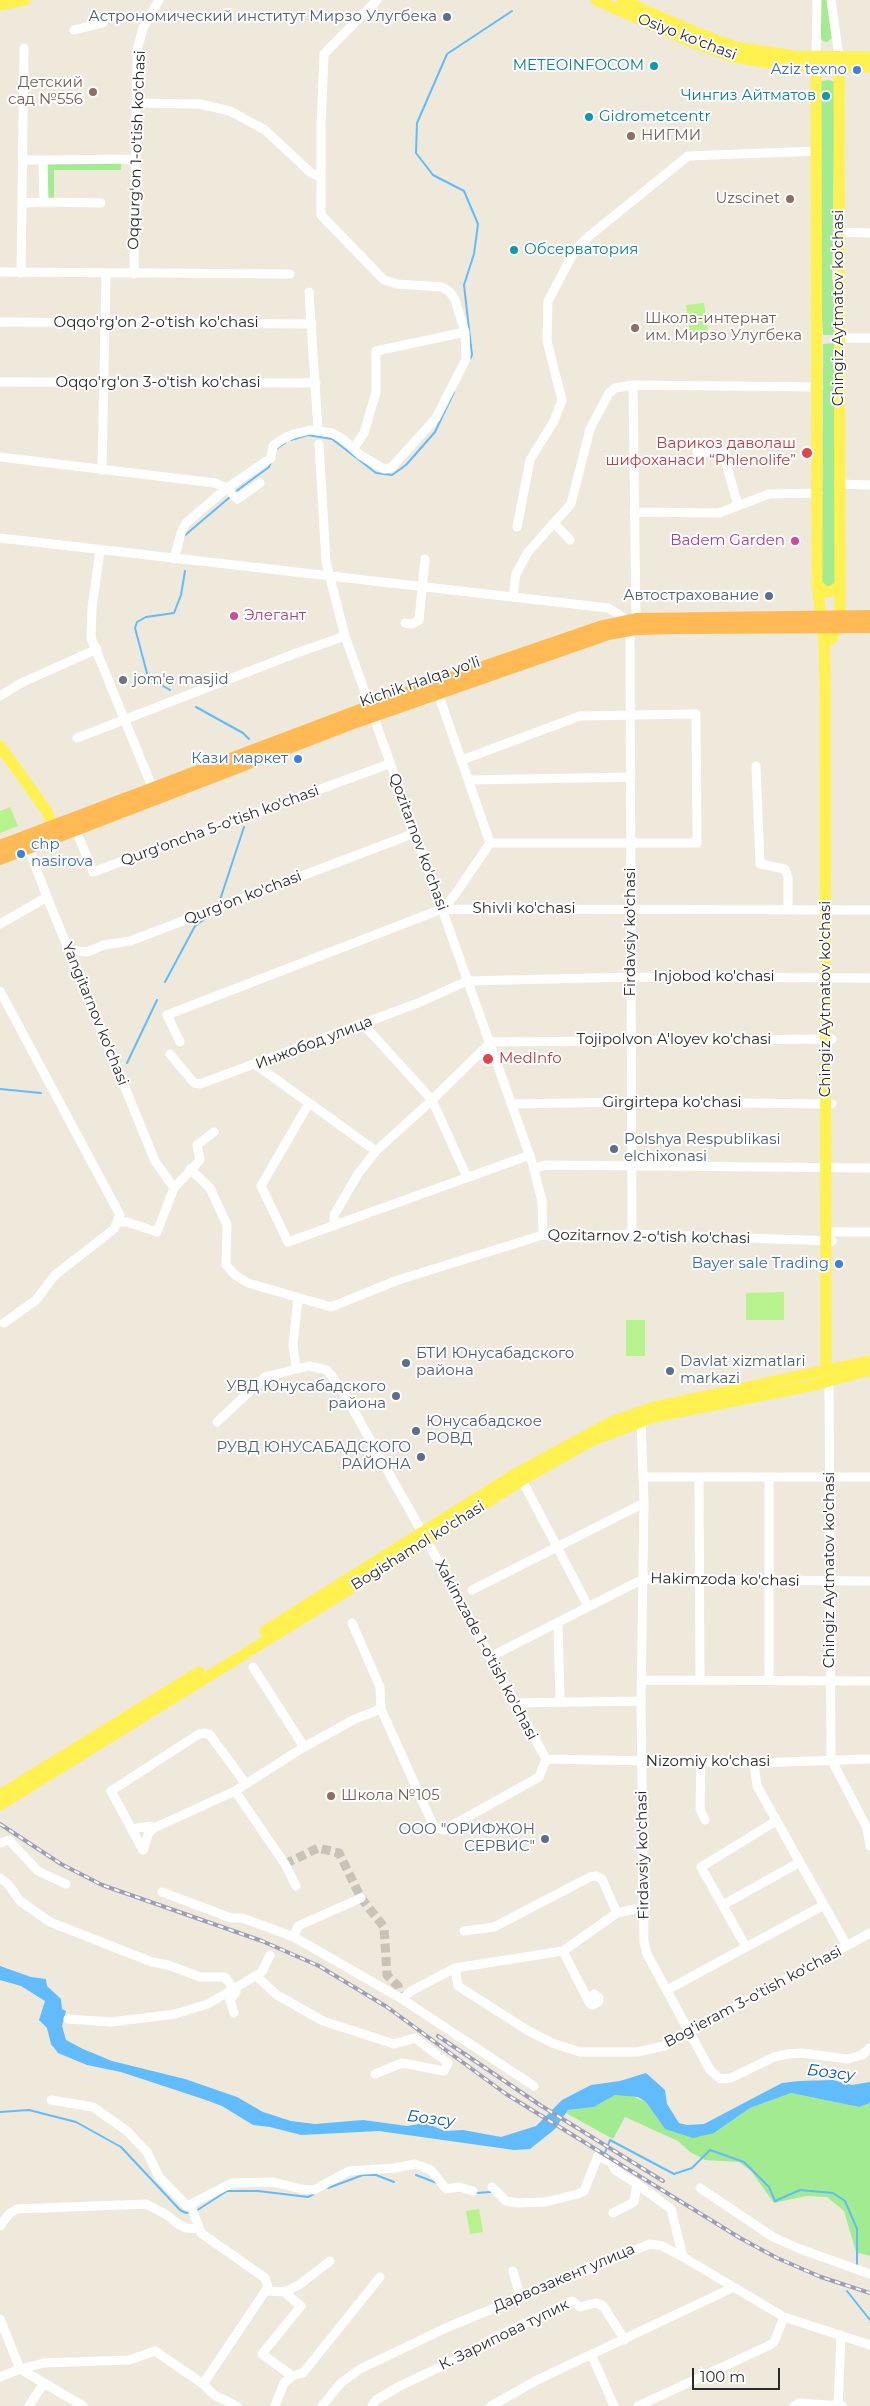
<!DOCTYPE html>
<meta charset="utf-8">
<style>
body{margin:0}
#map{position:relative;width:870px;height:2406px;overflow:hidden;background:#eee9db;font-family:Montserrat,sans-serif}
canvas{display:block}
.scale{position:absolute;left:692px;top:2368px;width:88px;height:22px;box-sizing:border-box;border:2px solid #2a2a2a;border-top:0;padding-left:6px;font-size:15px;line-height:18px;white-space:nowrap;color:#2a2a2a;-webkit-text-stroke:4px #fff;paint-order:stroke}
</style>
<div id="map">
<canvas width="870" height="2406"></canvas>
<div class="scale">100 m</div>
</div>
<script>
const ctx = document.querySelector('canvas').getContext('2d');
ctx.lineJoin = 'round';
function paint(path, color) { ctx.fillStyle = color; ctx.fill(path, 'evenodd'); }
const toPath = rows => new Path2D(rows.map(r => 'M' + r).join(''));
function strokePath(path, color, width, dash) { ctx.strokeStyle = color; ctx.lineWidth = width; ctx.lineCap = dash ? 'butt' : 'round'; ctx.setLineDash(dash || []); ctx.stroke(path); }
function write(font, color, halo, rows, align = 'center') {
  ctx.font = font + ' Montserrat,sans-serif'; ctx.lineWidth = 4; ctx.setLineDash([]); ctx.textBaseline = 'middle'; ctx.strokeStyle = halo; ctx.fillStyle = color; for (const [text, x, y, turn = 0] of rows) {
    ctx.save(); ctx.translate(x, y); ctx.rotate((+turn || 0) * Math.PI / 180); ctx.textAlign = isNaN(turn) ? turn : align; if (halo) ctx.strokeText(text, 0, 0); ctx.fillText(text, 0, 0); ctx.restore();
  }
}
paint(toPath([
 [821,0,827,0,832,38,827,42,823,41,820,37],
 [829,80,835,82,832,280,835,290,835,335,823,335,820,284,820,86,822,81],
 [121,156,121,170,54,170,54,201,45,201,45,157],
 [835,343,836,583,829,589,822,583,823,344],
 [791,2093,859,2107,870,2103,870,2256,856,2252,844,2211,827,2197,806,2196,774,2203,751,2171,739,2162,705,2160,690,2152,678,2141,625,2117,613,2139,566,2113,568,2110,594,2107,615,2095,629,2095,646,2102,665,2129,714,2133,750,2108]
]), '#a2eb91');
paint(toPath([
 [704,303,709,338,691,341,686,305],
 [10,807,18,826,0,833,0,811],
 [784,1292,784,1320,746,1320,746,1293],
 [626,1320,645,1320,645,1356,626,1356],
 [479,2209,483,2232,470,2234,466,2211]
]), '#b7f38c');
paint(toPath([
 [0,1966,31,1977,46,1979,47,1986,61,1999,62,2009,66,2011,62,2026,66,2040,83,2049,112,2061,185,2079,237,2097,263,2112,291,2121,315,2124,363,2120,407,2126,426,2123,445,2131,463,2130,501,2137,536,2126,562,2100,591,2085,620,2081,646,2073,665,2090,667,2104,679,2123,687,2125,704,2124,782,2083,799,2081,833,2080,852,2085,870,2082,870,2103,859,2107,791,2093,750,2108,714,2133,693,2138,665,2129,646,2102,638,2097,615,2095,594,2107,568,2110,555,2129,530,2149,514,2150,379,2131,301,2135,270,2127,253,2125,222,2106,203,2099,121,2072,87,2065,58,2053,51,2044,47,2028,39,2020,45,2001,21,1986,0,1980]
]), '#62bbfb');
strokePath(toPath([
 [470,359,472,355,464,285,474,254,478,224,464,191,433,175,416,153,417,123,447,54,512,11],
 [291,440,308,435,332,439,376,473,392,475,406,465,435,432,454,392],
 [275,450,285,443],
 [235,492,269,467,271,462],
 [184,536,230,497],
 [170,690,148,677,135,628,137,622,146,617,174,613,181,595,185,571],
 [196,707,243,733,249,739],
 [219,903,244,827],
 [165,982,195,926,210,915],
 [127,1063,157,1000],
 [0,1089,41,1093],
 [0,2112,29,2110,76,2122,121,2147,180,2210,186,2213,191,2212],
 [604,2155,610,2140,674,2174,692,2168,710,2150,744,2162,769,2187,775,2201,800,2190,833,2193,845,2201,857,2229,857,2266],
 [416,2175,437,2183],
 [328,2188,363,2175,376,2175,394,2182],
 [476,2193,491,2192],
 [196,2211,227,2191,258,2191,308,2197,314,2194],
 [847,2291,870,2320]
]), '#62bbfb', 2);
strokePath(toPath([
 [285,1864,318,1848,339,1853,361,1898,384,1927,387,1975,398,1986,402,1999]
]), '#c7c3b8', 9, [9, 4.5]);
strokePath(toPath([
 [831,0,839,57],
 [74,30,103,23],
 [816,57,817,0],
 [136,103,200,104,230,111,265,130,311,173,321,177],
 [43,160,135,159],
 [44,202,101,203],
 [22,203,44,202,43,160,23,160],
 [839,232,870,233],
 [0,272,290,274],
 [21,273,24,48],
 [134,274,137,51,143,28,159,0],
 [309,292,318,430],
 [0,322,312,324],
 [839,338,870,338],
 [0,382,316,383],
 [633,385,636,619],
 [319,444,326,562,345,636,532,1162,542,1201,543,1235],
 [354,448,364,433,376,392,376,351,465,332],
 [697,452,723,452,738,506],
 [0,457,215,483,227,488,237,499,260,483],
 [102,470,106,274],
 [839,484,870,485],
 [634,512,719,513,769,494,818,493],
 [554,523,570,540],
 [517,527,530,460,554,421,562,400,547,341,548,301,575,250,588,237,688,156,817,151],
 [0,538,608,608,628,620],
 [100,550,92,608,91,638,153,789],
 [174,559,181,533,186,523,227,488,271,458,273,446,284,438,294,434,310,430,332,433,344,440,360,455,384,469,391,468,436,418,466,359,465,332,455,300,450,292,442,287,397,284,384,280,321,215,321,126,324,54,377,0],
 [513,596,516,574,528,552,571,504,590,429,609,393,615,388,633,385,818,387],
 [405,623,412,624,419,620,425,559],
 [630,630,632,1234],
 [438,693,490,843],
 [0,696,21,683,97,649],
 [77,738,294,654,345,636],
 [756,766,760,864,785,869,788,877,788,910],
 [470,780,631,777],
 [76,830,93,872,389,764],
 [32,843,32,857,47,897,155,1161,174,1188],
 [442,909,454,896,490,843,697,843,697,841,696,714,580,716,462,760],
 [0,924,47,897],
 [69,950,87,952,104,945,130,941,415,833],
 [0,991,120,1215,114,1229,55,1275,36,1300,4,1323],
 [363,1024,432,1100,467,1177],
 [180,1042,167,1015,442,909,870,910],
 [170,1054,194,1083,200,1084,418,1003,467,981,632,977,870,978],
 [256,1065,376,1151],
 [309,1103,261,1186,288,1242,530,1155],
 [512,1104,632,1102,832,1104],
 [190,1169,210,1188,227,1225,226,1265,235,1275,248,1283,331,1307,398,1280,543,1235,573,1237,632,1234,832,1241],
 [534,1169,545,1165,870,1168],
 [117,1222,127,1222,157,1232,174,1188,200,1160,197,1145,214,1132],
 [334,1225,334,1215,358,1174,376,1151,432,1100,491,1042,832,1039],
 [827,1232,870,1232],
 [296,1367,293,1345,298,1298],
 [829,1381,831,1759,867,1828,870,1846],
 [641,1421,644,1503,641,1701,644,1942,647,1954,710,2070,720,2079,731,2078,774,2057,788,2054,801,2053,848,2059,862,2055,870,2048],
 [217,1422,265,1377,309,1366,327,1370,341,1388,422,1532],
 [643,1477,870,1477],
 [699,1477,700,1680],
 [769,1477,769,1680],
 [522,1480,588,1606],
 [427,1541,546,1759],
 [472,1590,644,1503],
 [558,1622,560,1701],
 [352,1623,380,1687,381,1709,434,1827,444,1830,539,1777,546,1759],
 [490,1657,643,1579,870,1581],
 [253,1667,304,1747],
 [642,1680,870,1681],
 [514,1703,641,1701],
 [546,1759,754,1763,870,1759],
 [701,1762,700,1809,705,1820],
 [754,1763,757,1786,847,1946],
 [235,1791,285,1864,296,1886],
 [132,1829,150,1826,154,1828],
 [0,1843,9,1840,38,1871,66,1884],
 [143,1850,149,1832,154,1828,235,1791,304,1747,355,1719,381,1709],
 [143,1850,111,1791,199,1734,205,1733,210,1735,246,1784],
 [0,1878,8,1884,20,1901,50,1922,152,1962,168,1965,200,1977,225,1977,236,1992,230,2000,234,2013],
 [162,1892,231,1918,242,1918,294,1937,402,1999],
 [723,1905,800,1862],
 [464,1931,494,1927,590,1877,596,1876,602,1879,617,1913],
 [294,1937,298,1926,361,1898],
 [746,1947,701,1867,776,1821],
 [563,1951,590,2004,593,2005,599,2001,599,1998,594,1994,588,1998],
 [455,1968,458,1986,527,2030,552,2043,580,2052,637,2052,664,2046,870,1933],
 [256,1976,277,1995,323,2021,394,2044,415,2038,448,2063,444,2071,402,2063,375,2074],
 [667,1990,824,1905],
 [68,2019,111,2022,175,2014,208,2004,262,1972,270,1955],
 [534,2086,402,1999,411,1991,455,1968,563,1951,617,1913,644,1907],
 [51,2100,93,2107,127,2131,147,2152,159,2177,187,2206,232,2183,273,2182,301,2189,314,2190,349,2171,395,2168,415,2164,431,2170,446,2189,459,2187,473,2191],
 [637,2184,671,2209,683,2257],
 [492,2187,506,2201,518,2203,545,2202,578,2194,584,2191,598,2156,611,2162,615,2170,637,2184,634,2202,613,2213],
 [700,2188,773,2237,800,2249,870,2274],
 [191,2206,201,2233,265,2278,268,2287,203,2384],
 [0,2226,9,2214,17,2209,146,2204,167,2215,178,2224,186,2228,199,2229],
 [513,2271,520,2297],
 [268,2291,284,2292,301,2306,262,2354,292,2376],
 [284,2292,299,2285,330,2261],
 [0,2319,20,2369,83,2406],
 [592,2356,614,2406],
 [0,2377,20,2369,44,2363,129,2360,155,2351,203,2384,214,2395,237,2406],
 [29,2406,44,2383],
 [275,2406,284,2383,292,2376,303,2373,380,2277],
 [322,2406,341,2383,360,2369,448,2327,650,2244,662,2246,683,2257,784,2317,870,2345],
 [372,2406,376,2400,400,2386,480,2348,485,2342,572,2301,580,2307,596,2303,603,2306,625,2340],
 [491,2406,537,2380,732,2288],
 [638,2406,770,2345,774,2342,784,2317],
 [794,2406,799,2403,842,2406],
 [838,2406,841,2335]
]), '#fff', 9);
strokePath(toPath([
 [596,0,686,40,733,57,789,66,870,67],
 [622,0,697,33,735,47,795,56,870,57],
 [0,5,25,0],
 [816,57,817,584,824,641,825,678,826,1372,829,1381],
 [817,584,824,591,829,592,840,586],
 [831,640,840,617,839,57],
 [0,746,46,810,56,833],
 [265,1631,517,1473,611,1422,655,1407,870,1361],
 [0,1795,199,1672],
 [0,1805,340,1595,522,1480,591,1441,653,1417,810,1386,870,1370]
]), '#fff14f', 11);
strokePath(toPath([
 [0,846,381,702,603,626,636,619,870,616],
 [0,859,356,722,608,634,636,629,677,628,870,627]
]), '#ffb955', 12);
const rail = toPath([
 [0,1824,61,1864,102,1885,262,1941,319,1966,387,2007,506,2094,740,2238,777,2258,821,2277,870,2293],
 [438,2036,540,2105,663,2181]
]);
strokePath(rail, '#9d9db7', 4);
strokePath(rail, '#fff', 2, [5.5]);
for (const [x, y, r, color] of [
 [447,17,5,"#5c6f8a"],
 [654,66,5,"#0f9aa8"],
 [857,70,5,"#3f7fe0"],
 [93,92,5,"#8d6e63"],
 [826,96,5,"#0f9aa8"],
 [589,117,5,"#0f9aa8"],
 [631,136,5,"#8d6e63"],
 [790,199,5,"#8d6e63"],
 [514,250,5,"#0f9aa8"],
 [635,328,5,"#8d6e63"],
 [807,453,6,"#e0444e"],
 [795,541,5,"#d1479c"],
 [769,596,5,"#5c6f8a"],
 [234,616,5,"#d1479c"],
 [123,680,5,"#6b7280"],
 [298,759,5,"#3f7fe0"],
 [21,854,5,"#3f7fe0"],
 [488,1059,6,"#e0444e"],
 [614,1149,5,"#5c6f8a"],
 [839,1264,5,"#3f7fe0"],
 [406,1363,5,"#5c6f8a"],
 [670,1371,5,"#5c6f8a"],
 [396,1396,5,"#5c6f8a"],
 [416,1431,5,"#5c6f8a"],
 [421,1457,5,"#5c6f8a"],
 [331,1796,5,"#8d6e63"],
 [545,1839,5,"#5c6f8a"]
]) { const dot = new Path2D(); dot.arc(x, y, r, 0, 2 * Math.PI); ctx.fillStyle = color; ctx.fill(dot); strokePath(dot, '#fff', 2); }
write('15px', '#4e5e75', '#fff', [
 ["Астрономический институт Мирзо Улугбека",437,17],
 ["Автострахование",759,596],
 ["Polshya Respublikasi",624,1140,"left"],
 ["elchixonasi",624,1157,"left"],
 ["БТИ Юнусабадского",416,1354,"left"],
 ["района",416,1371,"left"],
 ["Davlat xizmatlari",680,1362,"left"],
 ["markazi",680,1379,"left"],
 ["УВД Юнусабадского",386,1387],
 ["района",386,1404],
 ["Юнусабадское",426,1422,"left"],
 ["РОВД",426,1439,"left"],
 ["РУВД ЮНУСАБАДСКОГО",411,1448],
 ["РАЙОНА",411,1465],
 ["ООО \"ОРИФЖОН",535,1830],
 ["СЕРВИС\"",535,1847]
], 'right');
write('15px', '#2a2a2a', '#fff', [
 ["Osiyo ko'chasi",687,37,21],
 ["Oqqurg'on 1-o'tish ko'chasi",137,150,-88],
 ["Chingiz Aytmatov ko'chasi",839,308,-90],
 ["Oqqo'rg'on 2-o'tish ko'chasi",156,323],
 ["Oqqo'rg'on 3-o'tish ko'chasi",158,383],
 ["Kichik Halqa yo'li",420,682,-19],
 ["Qurg'oncha 5-o'tish ko'chasi",220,826,-20],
 ["Qozitarnov ko'chasi",418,842,70],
 ["Qurg'on ko'chasi",243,898,-21],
 ["Shivli ko'chasi",524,909],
 ["Firdavsiy ko'chasi",631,932,-90],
 ["Injobod ko'chasi",714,977],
 ["Chingiz Aytmatov ko'chasi",826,999,-90],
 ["Yangitarnov ko'chasi",95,1014,68],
 ["Tojipolvon A'loyev ko'chasi",674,1040],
 ["Инжобод улица",314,1043,-21],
 ["Girgirtepa ko'chasi",672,1103],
 ["Qozitarnov 2-o'tish ko'chasi",649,1237,1],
 ["Bogishamol ko'chasi",418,1546,-32],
 ["Chingiz Aytmatov ko'chasi",830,1570,-90],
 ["Hakimzoda ko'chasi",725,1580,1],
 ["Xakimzade 1-o'tish ko'chasi",486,1650,62],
 ["Nizomiy ko'chasi",708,1762],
 ["Firdavsiy ko'chasi",643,1855,-91],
 ["Bog'ieram 3-o'tish ko'chasi",753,1997,-28],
 ["Дарвозакент улица",564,2278,-23],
 ["К. Зарипова тупик",504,2335,-26]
]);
write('15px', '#0d838f', '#fff', [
 ["METEOINFOCOM",644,66],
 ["Чингиз Айтматов",816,96],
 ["Gidrometcentr",599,117,"left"],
 ["Обсерватория",524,250,"left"]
], 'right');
write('15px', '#366cbe', '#fff', [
 ["Aziz texno",847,70],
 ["Кази маркет",288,759],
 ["chp",31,845,"left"],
 ["nasirova",31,862,"left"],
 ["Bayer sale Trading",829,1264]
], 'right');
write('15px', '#785e54', '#fff', [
 ["Детский",83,83,"right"],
 ["сад №556",83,100,"right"],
 ["НИГМИ",641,136],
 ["Uzscinet",780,199,"right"],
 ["Школа-интернат",645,319],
 ["им. Мирзо Улугбека",645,336],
 ["Школа №105",341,1796]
], 'left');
write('15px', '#be3a42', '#fff', [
 ["Варикоз даволаш",796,444],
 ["шифоханаси “Phlenolife”",796,461],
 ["MedInfo",499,1059,"left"]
], 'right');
write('15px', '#b23c85', '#fff', [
 ["Badem Garden",785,541],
 ["Элегант",244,616,"left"]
], 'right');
write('15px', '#5b616d', '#fff', [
 ["jom'e masjid",133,680]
], 'left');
write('italic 16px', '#0055a9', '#fff', [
 ["Бозсу",831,2073,7],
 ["Бозсу",431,2119,7]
]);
</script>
